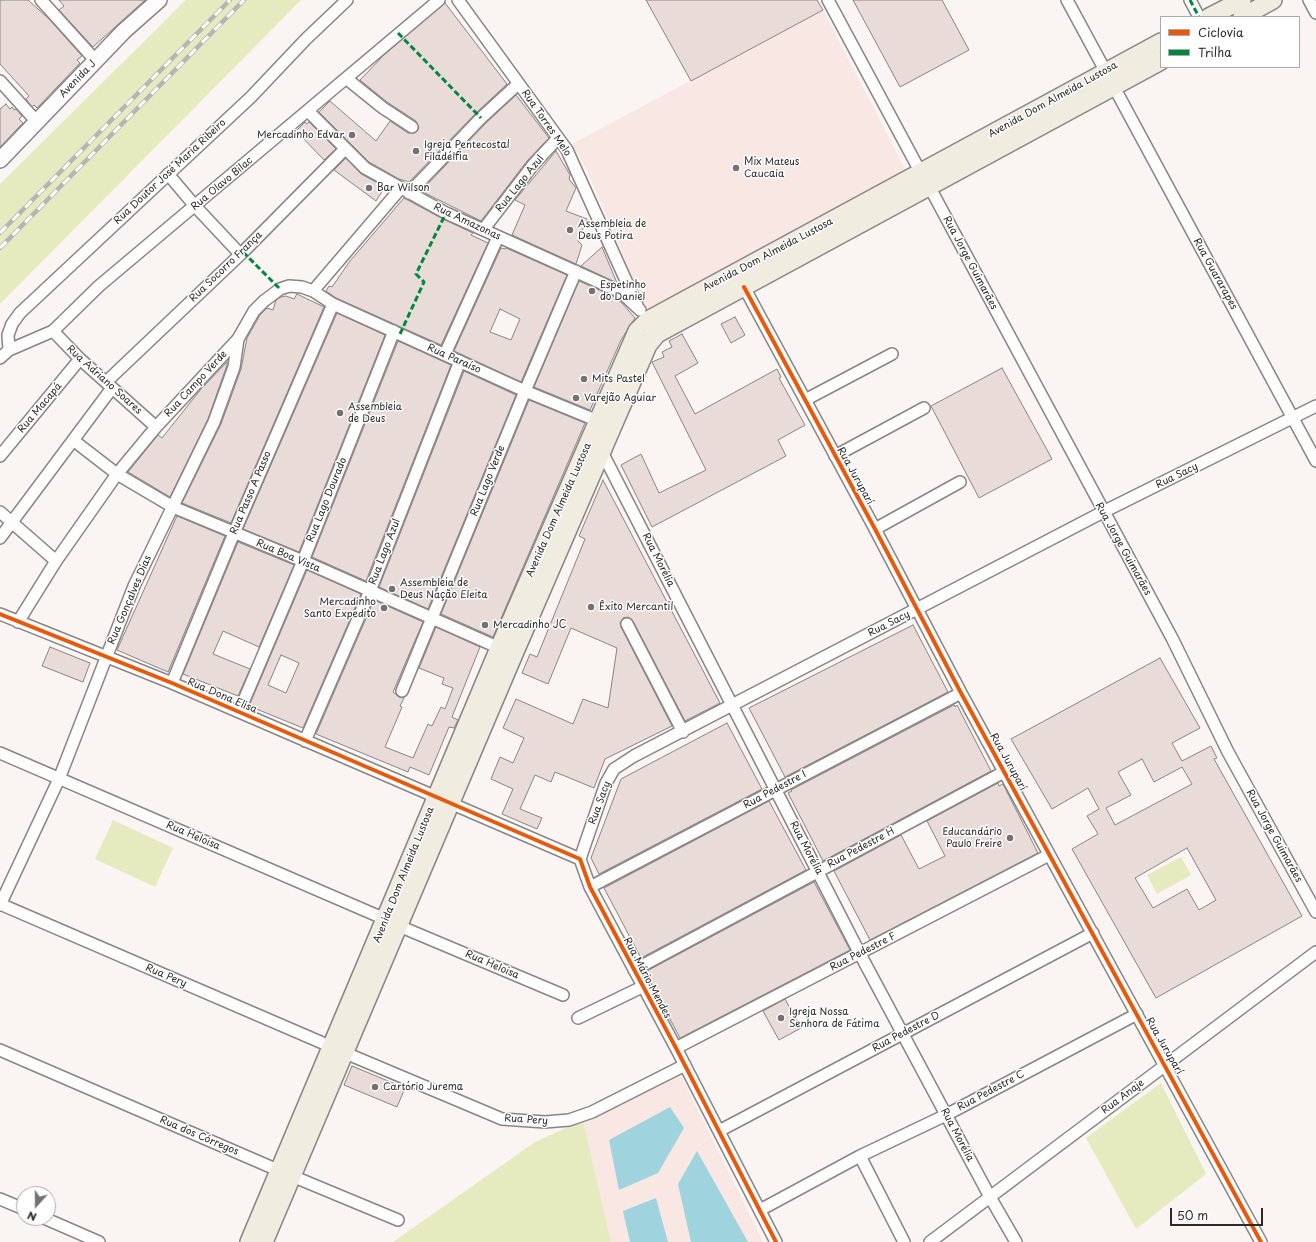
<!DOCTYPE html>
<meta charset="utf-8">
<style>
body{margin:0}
#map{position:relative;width:1316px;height:1242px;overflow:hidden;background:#faf4f2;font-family:"Playpen Sans",sans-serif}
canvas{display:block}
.legend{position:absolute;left:1160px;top:16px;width:140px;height:52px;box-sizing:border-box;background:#fff;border:1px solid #aaa;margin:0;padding:5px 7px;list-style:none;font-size:12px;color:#2b2b2b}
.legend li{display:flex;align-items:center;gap:8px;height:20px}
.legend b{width:20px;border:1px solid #aaa}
.north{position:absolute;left:16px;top:1186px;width:40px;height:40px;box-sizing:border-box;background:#fff;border:1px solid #aaa;border-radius:50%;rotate:201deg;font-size:11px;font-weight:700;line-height:16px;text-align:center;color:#2b2b2b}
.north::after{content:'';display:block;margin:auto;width:14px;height:18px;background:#737171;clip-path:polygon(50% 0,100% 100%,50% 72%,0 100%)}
.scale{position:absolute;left:1170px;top:1208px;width:93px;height:18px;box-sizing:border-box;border:2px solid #2b2b2b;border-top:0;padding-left:5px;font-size:12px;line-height:14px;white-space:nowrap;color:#2b2b2b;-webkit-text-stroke:3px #fff;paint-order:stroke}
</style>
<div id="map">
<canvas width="1316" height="1242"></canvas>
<ul class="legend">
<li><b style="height:5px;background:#e8590c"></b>Ciclovia</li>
<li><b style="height:5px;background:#00873e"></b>Trilha</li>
</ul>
<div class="north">N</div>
<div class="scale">50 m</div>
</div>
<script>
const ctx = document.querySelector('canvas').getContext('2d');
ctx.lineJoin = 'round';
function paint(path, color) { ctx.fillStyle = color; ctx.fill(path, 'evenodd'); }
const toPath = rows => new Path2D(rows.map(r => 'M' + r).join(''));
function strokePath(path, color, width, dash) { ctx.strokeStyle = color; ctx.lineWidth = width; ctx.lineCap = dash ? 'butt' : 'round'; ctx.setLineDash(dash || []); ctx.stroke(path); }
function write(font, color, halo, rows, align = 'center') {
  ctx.font = font + ' "Playpen Sans",sans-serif'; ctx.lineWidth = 3; ctx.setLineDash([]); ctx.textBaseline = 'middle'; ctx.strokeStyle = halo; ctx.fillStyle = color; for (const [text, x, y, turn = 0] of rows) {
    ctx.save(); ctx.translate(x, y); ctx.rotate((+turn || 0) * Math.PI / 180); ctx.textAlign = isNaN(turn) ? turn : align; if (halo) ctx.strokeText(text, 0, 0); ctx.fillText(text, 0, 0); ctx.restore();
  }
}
paint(toPath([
 [823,10,906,171,650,310,646,309,586,168,572,144],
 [680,1074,763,1242,611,1242,583,1120]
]), '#f8e7e2');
paint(toPath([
 [186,0,301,0,0,304,0,184],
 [113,820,173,848,155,887,95,859],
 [1181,857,1191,875,1157,894,1147,875],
 [1161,1083,1206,1174,1136,1229,1086,1138],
 [583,1120,611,1242,393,1242,535,1142]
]), '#e6eabf');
paint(toPath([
 [670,1107,684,1128,658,1173,619,1190,609,1140],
 [697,1151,748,1242,691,1242,678,1184],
 [656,1198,668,1242,630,1242,623,1211]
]), '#9fd4de');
const building = toPath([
 [0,0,28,0,49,19,82,56,77,60,80,63,37,108,34,105,32,107,26,99,29,96,0,64,0,0],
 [59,0,145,0,93,47,59,10,64,6,59,0],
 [646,0,817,0,823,10,691,81,646,0],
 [853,0,942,0,969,50,900,87,853,0],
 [445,3,507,84,476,113,409,182,399,179,369,162,319,112,330,101,376,141,390,121,408,133,415,133,419,128,416,121,387,102,360,80,384,55,445,3],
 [516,95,549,138,527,161,481,221,421,191,486,123,516,95],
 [6,104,10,109,12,107,14,110,16,109,22,116,19,119,23,123,0,147,0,109,6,104],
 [305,122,307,124,309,122,336,149,324,160,296,131,305,122],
 [556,151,570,175,569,179,576,188,566,211,587,219,578,241,582,245,576,264,512,235,525,205,515,200,556,151],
 [346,158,361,174,385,187,376,201,334,170,346,158],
 [404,198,443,219,473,233,471,235,488,243,441,345,336,298,326,291,329,286,332,287,350,261,404,198],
 [602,247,617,283,581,266,602,247],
 [501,248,505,249,506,248,567,275,521,382,454,351,501,248],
 [500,309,520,319,511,340,490,332,500,309],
 [579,281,613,296,622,303,635,318,621,340,590,410,534,387,579,281],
 [297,294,324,307,231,523,182,503,221,424,241,369,247,338,260,315,267,308,273,310,276,300,281,297,286,296,294,299,297,294],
 [337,313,385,335,299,552,243,529,337,313],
 [735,317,745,335,731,343,721,324,735,317],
 [682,334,698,363,675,376,695,414,777,369,781,377,779,378,805,425,778,440,786,456,652,527,621,465,641,454,659,493,706,470,652,362,664,357,662,352,672,347,669,341,682,334],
 [398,341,451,365,366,581,312,557,398,341],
 [227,362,227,365,208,419,170,497,128,472,158,435,162,438,201,389,227,362],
 [1002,368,1052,459,979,498,931,406,1002,368],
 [464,371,516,395,428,609,379,587,464,371],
 [529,400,585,423,493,637,441,614,529,400],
 [603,480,720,703,685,721,633,621,628,617,623,618,620,623,621,627,672,726,605,759,594,788,555,772,551,782,535,775,520,809,542,818,537,829,502,814,513,789,491,779,500,757,513,763,524,738,503,728,516,699,573,724,583,699,608,708,617,648,571,628,548,684,522,673,530,654,537,657,585,539,579,536,603,480],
 [177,516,225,536,168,672,117,650,177,516],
 [238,542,294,565,259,647,223,631,213,654,250,669,238,696,183,674,238,542],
 [307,570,361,594,303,728,249,706,307,570],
 [281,655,299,663,286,693,268,685,281,655],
 [374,600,423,622,393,692,399,697,404,698,400,706,402,707,385,747,413,758,428,724,432,726,441,707,445,709,453,688,442,684,444,678,419,668,436,627,480,647,452,717,458,720,454,728,449,727,429,775,410,767,408,772,316,734,374,600],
 [913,625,948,692,785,777,749,708,913,625],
 [50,647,90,663,83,682,42,666,50,647],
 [1160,658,1200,728,1172,743,1182,761,1211,746,1217,758,1214,759,1302,916,1156,998,1072,849,1098,834,1087,816,1099,809,1088,788,1052,809,1011,739,1160,658],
 [1142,759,1154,782,1182,767,1192,784,1115,825,1106,808,1131,795,1118,772,1142,759],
 [1187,848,1216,900,1199,910,1187,889,1153,908,1135,878,1187,848],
 [954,705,955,707,957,705,991,771,823,861,788,793,792,791,791,790,954,705],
 [727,723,762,789,599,874,591,858,621,779,727,723],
 [998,783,999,786,1003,784,1038,853,870,940,834,871,901,835,919,869,945,856,927,821,998,783],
 [769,801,806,870,641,958,604,888,606,887,769,801],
 [814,882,850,950,680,1038,645,972,814,882],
 [785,999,801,1028,779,1040,763,1011,785,999],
 [352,1066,405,1088,397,1107,344,1085,352,1066]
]);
paint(building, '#e9dbd7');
strokePath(building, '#888585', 1);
const street = toPath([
 [41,0,96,61],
 [458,0,567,150,637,305],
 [828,0,921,173],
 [1067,0,1316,461],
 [1190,0,1199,17],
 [1309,0,1316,13],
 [347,79,383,108,412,127],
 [0,81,37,122],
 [308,111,365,168,446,213,621,292,640,310],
 [168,174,195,206,240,254],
 [929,186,1172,638,1228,752,1316,912],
 [409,193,481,118,518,84],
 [483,230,533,165,558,138],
 [744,287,875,529,961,693,1261,1242],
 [313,291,333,304,525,391,598,421],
 [53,331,80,359,156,427],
 [9,350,8,335,12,324,20,313,251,97,306,39,347,0],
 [445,354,498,237],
 [0,358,9,350,53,331,99,286,439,0],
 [106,382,243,252,345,149],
 [805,400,892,354],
 [73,440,117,474,173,507,303,561,504,650],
 [602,452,860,954,990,1197,1016,1242],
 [0,456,80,359],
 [835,456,924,408],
 [0,512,56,561],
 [875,529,960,482],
 [0,538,112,388],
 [0,614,172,683,580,859,590,887,676,1048,776,1242],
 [18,622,56,561,117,474,156,427,238,339,254,311,264,301,280,289,289,286,302,287,313,291,401,188],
 [627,624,683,732],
 [172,683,234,533,333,304],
 [402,691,525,391,576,271],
 [239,712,303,561,394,331],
 [305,741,370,591,460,361],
 [0,753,385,919],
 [580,859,606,783,614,769,634,756,1103,512,1316,406],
 [590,887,961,693],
 [0,904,332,1047],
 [0,905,59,779,134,586,214,422,234,367,238,339],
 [399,926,563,995],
 [634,970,1004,772],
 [578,1018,642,987],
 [676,1048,1049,855],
 [0,1050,280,1171,398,1220],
 [343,1052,502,1119,545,1122,569,1120,592,1112,685,1065],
 [719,1131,1093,933],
 [860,1156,904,1242],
 [0,1199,24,1209],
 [760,1210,860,1156,946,1115,1137,1014],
 [44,1218,99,1242],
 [930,1242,1316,952]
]);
const secondary = toPath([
 [0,160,124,31,159,0]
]);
const primary = toPath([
 [1209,17,1242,0],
 [1242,17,1273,0],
 [249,1242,499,648,637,331,648,320,1161,42],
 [264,1242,514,654,648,345,657,334,1161,61]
]);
strokePath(street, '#888585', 14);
strokePath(secondary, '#888585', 18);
strokePath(primary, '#888585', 20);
strokePath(street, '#fefdfd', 11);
strokePath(secondary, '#fefdfd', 15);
strokePath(primary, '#f0ece0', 17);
const rail = toPath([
 [0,233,230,0],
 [0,248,244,0]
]);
strokePath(rail, '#b6b5b5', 4.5);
strokePath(rail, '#fff', 3, [9]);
strokePath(toPath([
 [1190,0,1199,17],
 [398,33,481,118],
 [243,252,280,289],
 [400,334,424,282,416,274,446,213]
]), '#00873e', 3, [6, 3]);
strokePath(toPath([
 [744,287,875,529,961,693,1261,1242],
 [0,614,172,683,580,859,590,887,676,1048,776,1242]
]), '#e8590c', 4);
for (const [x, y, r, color] of [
 [352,135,4,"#737171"],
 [416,151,4,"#737171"],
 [736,168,4,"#737171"],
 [369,188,4,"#737171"],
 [570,230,4,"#737171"],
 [592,291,4,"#737171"],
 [584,379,4,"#737171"],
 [576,398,4,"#737171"],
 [340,413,4,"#737171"],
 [392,589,4,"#737171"],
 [591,607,4,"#737171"],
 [384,608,4,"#737171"],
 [485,625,4,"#737171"],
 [1010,838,4,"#737171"],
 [781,1018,4,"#737171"],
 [375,1087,4,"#737171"]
]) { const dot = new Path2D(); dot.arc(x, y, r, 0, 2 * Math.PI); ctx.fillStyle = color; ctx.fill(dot); strokePath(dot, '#fff', 1.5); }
write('10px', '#2b2b2b', '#fff', [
 ["Avenida J",78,79,-46],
 ["Avenida Dom Almeida Lustosa",1053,100,-29],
 ["Rua Torres Melo",546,123,55],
 ["Rua Doutor José Maria Ribeiro",170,172,-43],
 ["Rua Olavo Bilac",222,184,-40],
 ["Rua Lago Azul",520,184,-51],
 ["Rua Amazonas",467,222,25],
 ["Avenida Dom Almeida Lustosa",768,255,-28],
 ["Rua Jorge Guimarães",970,263,62],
 ["Rua Socorro França",226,267,-44],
 ["Rua Guararapes",1215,274,61],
 ["Rua Paraíso",454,359,24],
 ["Rua Adriano Soares",104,380,42],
 ["Rua Campo Verde",196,384,-47],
 ["Rua Macapá",40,408,-50],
 ["Rua Juruparí",855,476,61],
 ["Rua Sacy",1177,476,-26],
 ["Rua Lago Verde",488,481,-68],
 ["Rua Passo A Passo",251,493,-67],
 ["Rua Lago Dourado",327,500,-68],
 ["Avenida Dom Almeida Lustosa",559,510,-66],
 ["Rua Jorge Guimarães",1123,549,61],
 ["Rua Lago Azul",385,552,-69],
 ["Rua Boa Vista",288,556,23],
 ["Rua Morélia",658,560,63],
 ["Rua Gonçalves Días",130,600,-67],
 ["Rua Sacy",889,624,-27],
 ["Rua Dona Elisa",222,696,23],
 ["Rua Juruparí",1008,762,61],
 ["Rua Pedestre I",775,790,-28],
 ["Rua Sacy",600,803,-70],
 ["Rua Heloisa",193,836,23],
 ["Rua Jorge Guimarães",1274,836,61],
 ["Rua Morélia",806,848,62],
 ["Rua Pedestre H",861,848,-28],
 ["Avenida Dom Almeida Lustosa",404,875,-68],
 ["Rua Pedestre F",863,952,-27],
 ["Rua Heloisa",492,965,23],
 ["Rua Pery",166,976,23],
 ["Rua Mário Mendes",647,978,62],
 ["Rua Pedestre D",906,1032,-28],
 ["Rua Juruparí",1164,1046,60],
 ["Rua Pedestre C",991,1091,-28],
 ["Rua Anaje",1123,1097,-37],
 ["Rua Pery",526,1120,4],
 ["Rua Morélia",957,1135,62],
 ["Rua dos Córregos",199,1136,23]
]);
write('10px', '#2b2b2b', '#fff', [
 ["Mercadinho Edvar",344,135,"right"],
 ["Igreja Pentecostal",424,145],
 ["Filadélfia",424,157],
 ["Mix Mateus",744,162],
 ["Caucaia",744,174],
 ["Bar Wilson",377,188],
 ["Assembleia de",578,224],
 ["Deus Potira",578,236],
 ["Espetinho",600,285],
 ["do Daniel",600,297],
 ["Mits Pastel",592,379],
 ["Varejão Aguiar",584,398],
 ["Assembleia",348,407],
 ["de Deus",348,419],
 ["Assembleia de",400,583],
 ["Deus Nação Eleita",400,595],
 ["Mercadinho",376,602,"right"],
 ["Santo Expedito",376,614,"right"],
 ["Êxito Mercantil",599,607],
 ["Mercadinho JC",493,625],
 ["Educandário",1002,832,"right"],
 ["Paulo Freire",1002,844,"right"],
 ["Igreja Nossa",789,1012],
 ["Senhora de Fátima",789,1024],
 ["Cartório Jurema",383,1087]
], 'left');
</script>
